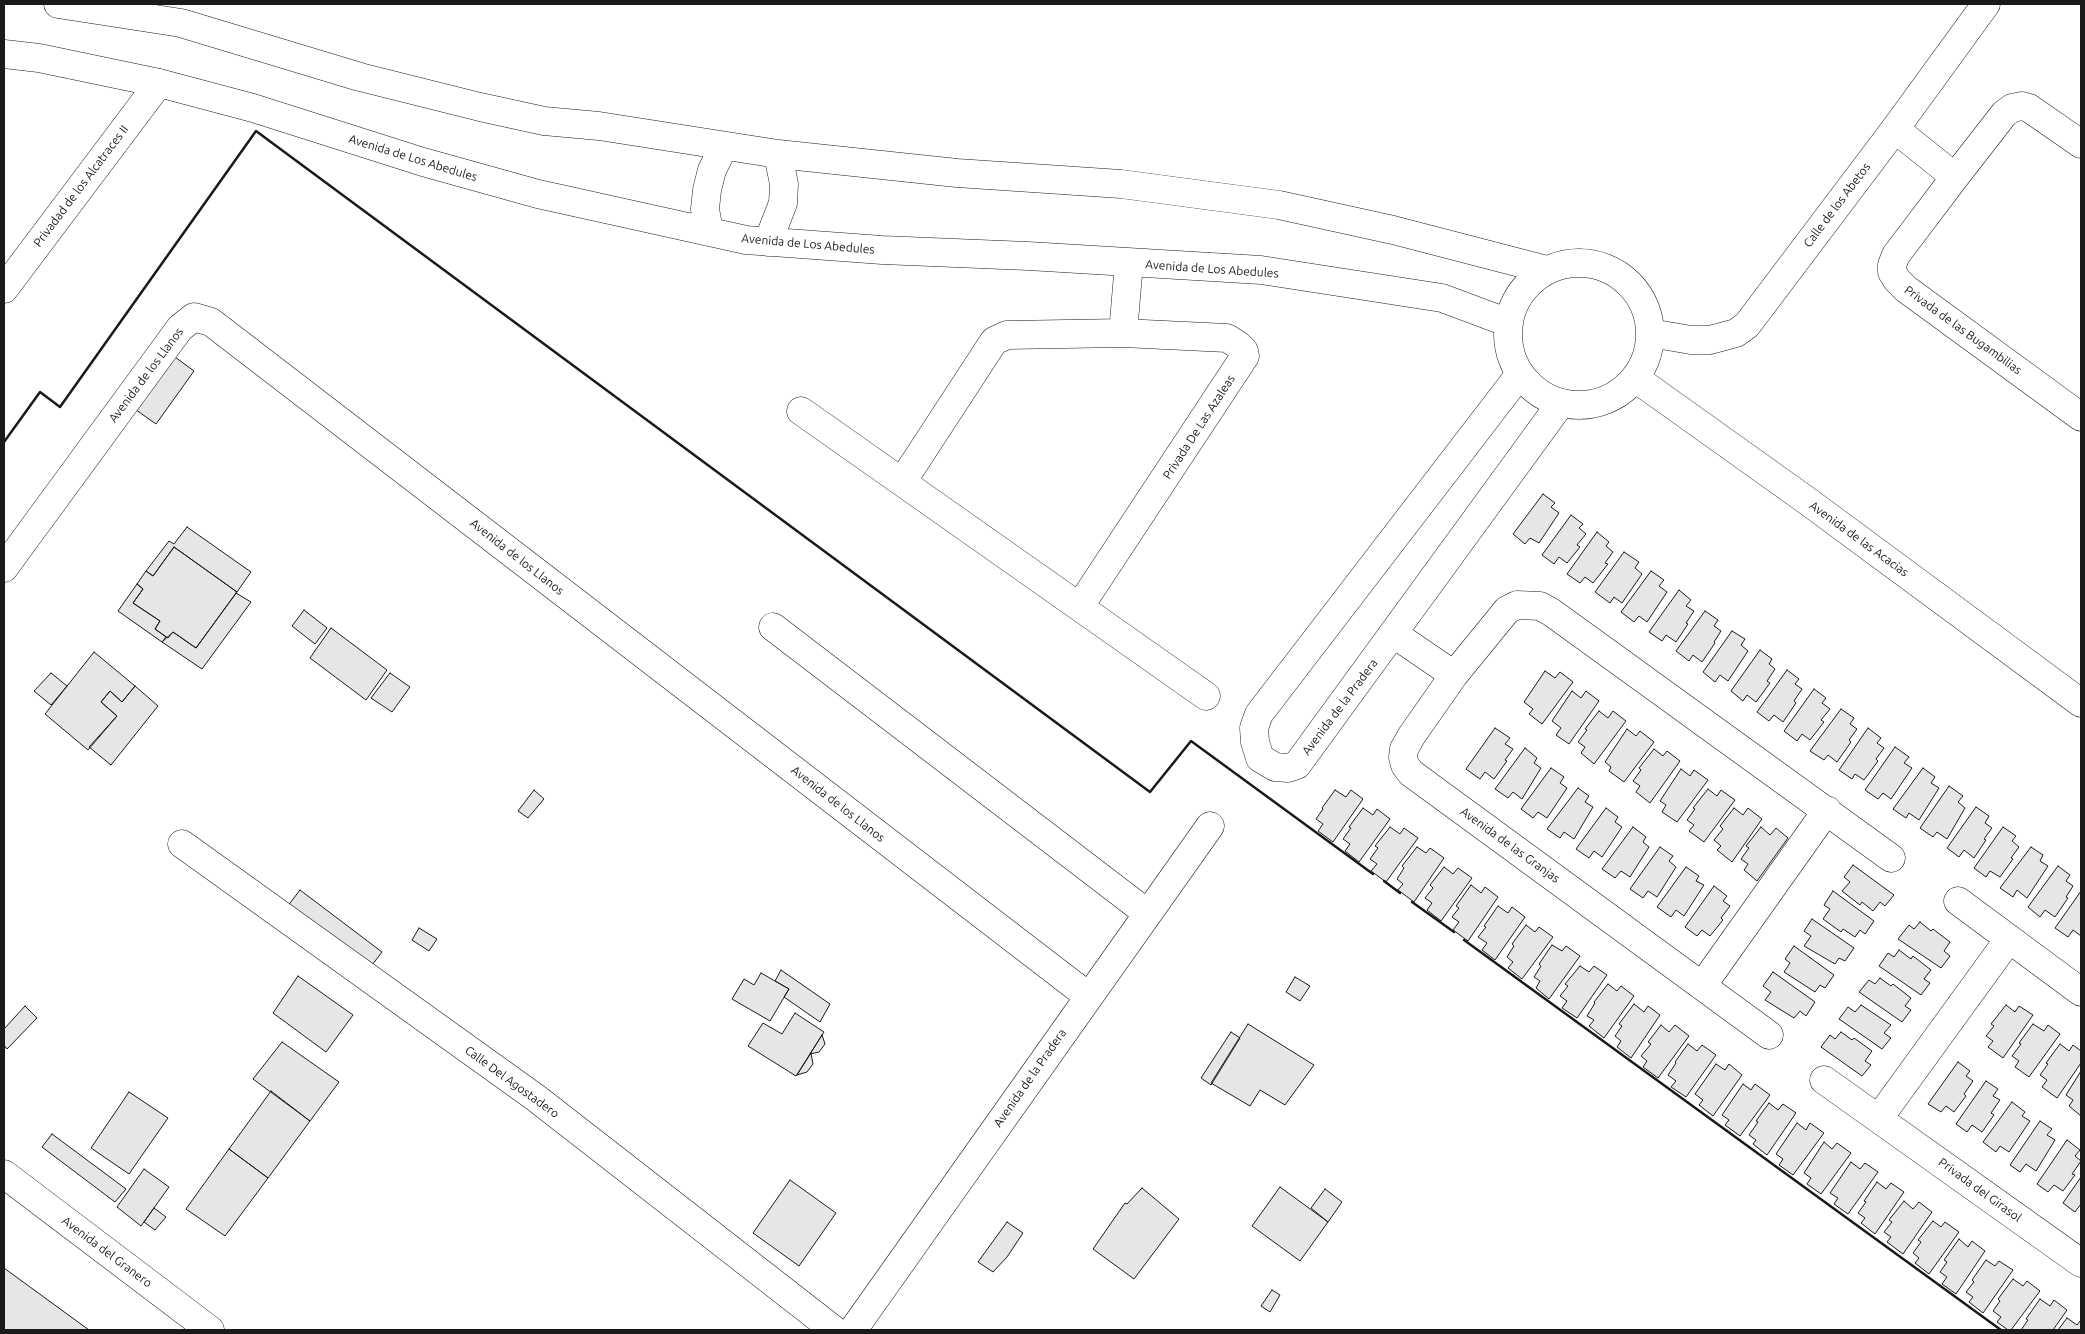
<!DOCTYPE html>
<style>
body{margin:0}
#map{position:relative;width:2085px;height:1334px;overflow:hidden;background:#fff;font-family:Ubuntu,sans-serif}
canvas{display:block}
.frame{position:absolute;inset:0;border:5px solid #1a1a1a;pointer-events:none}
</style>
<div id="map">
<canvas width="2085" height="1334"></canvas>
<div class="frame"></div>
</div>
<script>
const ctx = document.querySelector('canvas').getContext('2d');
ctx.lineJoin = 'round';
function paint(path, color) { ctx.fillStyle = color; ctx.fill(path, 'evenodd'); }
const toPath = rows => new Path2D(rows.map(r => 'M' + r).join(''));
function strokePath(path, color, width, dash) { ctx.strokeStyle = color; ctx.lineWidth = width; ctx.lineCap = dash ? 'butt' : 'round'; ctx.setLineDash(dash || []); ctx.stroke(path); }
function write(font, color, halo, rows, align = 'center') {
  ctx.font = font + ' Ubuntu,sans-serif'; ctx.lineWidth = 4; ctx.setLineDash([]); ctx.textBaseline = 'middle'; ctx.strokeStyle = halo; ctx.fillStyle = color; for (const [text, x, y, turn = 0] of rows) {
    ctx.save(); ctx.translate(x, y); ctx.rotate((+turn || 0) * Math.PI / 180); ctx.textAlign = isNaN(turn) ? turn : align; if (halo) ctx.strokeText(text, 0, 0); ctx.fillText(text, 0, 0); ctx.restore();
  }
}
const building = toPath([
 [160,346,194,371,156,424,122,400,160,346],
 [1543,494,1555,503,1551,507,1559,513,1539,543,1530,538,1525,544,1513,534,1543,494],
 [1571,515,1583,524,1579,528,1586,534,1577,545,1580,547,1567,563,1559,557,1554,564,1542,555,1571,515],
 [187,527,251,572,237,592,174,547,153,576,146,571,169,541,174,544,187,527],
 [1597,532,1609,542,1606,546,1613,552,1605,563,1608,564,1593,583,1585,577,1580,583,1567,574,1597,532],
 [174,547,237,592,196,648,173,632,168,638,155,629,160,621,133,603,143,589,137,584,146,571,153,576,174,547],
 [1624,552,1639,562,1635,568,1642,574,1622,603,1614,597,1610,603,1595,592,1624,552],
 [1651,571,1664,580,1659,586,1667,592,1647,622,1639,616,1634,622,1621,612,1651,571],
 [137,584,143,589,133,603,160,621,155,629,166,637,162,642,118,611,137,584],
 [1679,590,1691,600,1686,606,1694,611,1686,623,1688,624,1676,642,1666,635,1662,641,1649,632,1679,590],
 [236,593,251,602,202,669,162,642,173,632,196,648,236,593],
 [304,610,327,628,315,644,292,626,304,610],
 [1705,611,1718,620,1714,626,1721,631,1714,642,1715,643,1702,662,1693,655,1689,661,1676,651,1705,611],
 [331,628,387,670,366,700,310,658,331,628],
 [1732,631,1745,639,1741,645,1748,651,1728,681,1720,675,1715,682,1703,672,1732,631],
 [1760,650,1772,659,1769,664,1775,669,1767,681,1770,683,1756,702,1747,695,1743,701,1731,691,1760,650],
 [94,652,135,686,122,702,110,691,101,702,117,716,88,750,45,714,94,652],
 [1787,670,1799,679,1795,684,1802,689,1794,701,1796,703,1783,722,1774,715,1769,721,1757,712,1787,670],
 [1545,671,1555,678,1560,672,1573,682,1542,724,1529,714,1533,709,1524,702,1545,671],
 [51,673,67,686,51,705,34,691,51,673],
 [390,673,410,687,392,712,371,698,390,673],
 [135,686,158,706,111,765,89,747,117,716,101,702,110,691,122,702,135,686],
 [1814,689,1826,698,1822,703,1830,709,1821,720,1824,722,1810,740,1802,734,1797,741,1784,731,1814,689],
 [1572,691,1581,698,1586,691,1599,701,1569,744,1556,735,1561,728,1552,721,1572,691],
 [1841,709,1854,718,1850,724,1857,729,1849,740,1851,742,1837,762,1828,755,1824,760,1810,751,1841,709],
 [1599,711,1608,718,1613,711,1626,721,1594,764,1581,753,1585,747,1578,742,1587,730,1585,729,1599,711],
 [1495,728,1510,738,1505,744,1513,749,1505,760,1507,761,1494,779,1485,772,1480,779,1466,769,1495,728],
 [1868,728,1881,738,1877,743,1884,748,1876,759,1878,761,1864,780,1855,774,1852,779,1839,770,1868,728],
 [1627,729,1636,736,1640,731,1654,742,1624,782,1609,771,1611,767,1605,762,1627,729],
 [1895,747,1909,757,1904,763,1912,768,1891,799,1883,793,1878,799,1865,790,1895,747],
 [1525,748,1537,758,1534,763,1541,768,1522,799,1513,792,1508,798,1495,789,1525,748],
 [1654,749,1663,756,1667,751,1680,761,1650,803,1636,792,1640,786,1633,781,1641,770,1639,768,1654,749],
 [1551,768,1564,777,1560,783,1567,788,1547,818,1538,812,1533,818,1521,809,1551,768],
 [1923,768,1935,777,1931,783,1939,788,1919,820,1909,813,1906,818,1893,809,1923,768],
 [1681,769,1690,776,1694,770,1708,780,1677,822,1662,812,1666,805,1660,801,1681,769],
 [1949,786,1963,796,1958,802,1965,808,1947,839,1937,832,1933,837,1920,828,1949,786],
 [1578,788,1589,796,1585,802,1593,807,1574,839,1564,832,1560,838,1547,829,1578,788],
 [1708,789,1717,796,1721,790,1735,800,1704,842,1689,831,1694,825,1687,820,1695,809,1693,808,1708,789],
 [534,790,544,799,528,818,518,811,534,790],
 [1335,790,1346,797,1351,790,1363,799,1333,842,1318,831,1323,824,1316,819,1323,809,1322,808,1335,790],
 [1976,807,1989,816,1985,823,1992,828,1984,839,1986,840,1974,858,1964,850,1959,857,1947,848,1976,807],
 [1363,808,1373,815,1377,809,1390,819,1359,862,1345,851,1350,844,1343,839,1351,828,1349,827,1363,808],
 [1606,808,1618,817,1615,822,1622,827,1602,857,1594,851,1589,858,1576,849,1606,808],
 [1734,808,1743,815,1748,808,1762,819,1732,862,1717,850,1721,846,1714,840,1723,829,1720,826,1734,808],
 [1390,827,1400,834,1404,828,1418,838,1386,882,1371,871,1377,864,1370,859,1378,848,1375,846,1390,827],
 [1633,827,1646,837,1643,842,1649,847,1630,877,1621,871,1615,878,1602,869,1633,827],
 [1761,827,1770,835,1776,828,1788,838,1757,881,1744,870,1748,864,1741,859,1749,848,1746,846,1761,827],
 [2003,827,2016,836,2012,841,2019,847,2011,858,2013,859,2000,877,1990,871,1986,877,1974,868,2003,827],
 [1417,847,1426,853,1430,848,1444,858,1414,902,1398,890,1403,884,1397,879,1404,868,1402,866,1417,847],
 [1660,847,1673,856,1669,861,1676,867,1657,897,1648,891,1643,898,1630,889,1660,847],
 [2031,847,2043,855,2040,861,2048,866,2027,898,2017,890,2013,897,2000,888,2031,847],
 [1853,865,1894,895,1885,906,1880,902,1873,911,1862,902,1860,905,1842,891,1850,882,1844,877,1853,865],
 [2058,866,2070,875,2066,881,2073,886,2066,897,2068,898,2055,917,2045,910,2040,917,2028,907,2058,866],
 [1444,867,1453,874,1458,868,1472,878,1441,921,1427,910,1432,903,1425,898,1433,888,1430,885,1444,867],
 [1686,867,1699,876,1696,881,1704,885,1684,916,1676,910,1671,917,1657,907,1686,867],
 [1471,885,1481,893,1485,887,1498,897,1468,941,1453,930,1459,922,1452,917,1459,908,1456,906,1471,885],
 [1714,886,1727,896,1723,901,1730,906,1721,918,1723,920,1710,936,1702,930,1697,936,1685,927,1714,886],
 [300,890,382,952,369,969,287,907,300,890],
 [1833,891,1874,921,1865,934,1860,930,1855,937,1843,929,1841,932,1823,919,1830,909,1824,905,1833,891],
 [2081,891,2081,936,2073,930,2068,937,2055,928,2081,891],
 [1498,906,1508,913,1512,907,1525,917,1495,960,1482,950,1487,943,1478,937,1486,927,1484,926,1498,906],
 [1812,919,1854,948,1845,961,1839,958,1835,964,1804,946,1811,936,1804,931,1812,919],
 [1920,922,1931,931,1933,929,1950,942,1944,951,1950,956,1941,968,1898,939,1909,925,1914,929,1920,922],
 [1526,925,1535,932,1539,927,1553,937,1522,979,1508,968,1513,962,1507,957,1514,946,1512,944,1526,925],
 [419,928,437,939,429,951,412,940,419,928],
 [1552,945,1562,951,1566,946,1580,956,1549,999,1536,988,1540,981,1534,977,1541,966,1539,964,1552,945],
 [1794,946,1834,975,1825,988,1820,985,1815,992,1784,972,1790,963,1785,959,1794,946],
 [1899,950,1911,959,1913,956,1931,970,1924,979,1930,983,1921,995,1879,966,1888,953,1894,957,1899,950],
 [1580,966,1589,972,1594,966,1607,975,1577,1018,1562,1008,1567,1001,1560,996,1568,986,1565,984,1580,966],
 [781,970,830,1004,820,1022,784,997,789,989,775,981,781,970],
 [1773,972,1815,1002,1806,1016,1800,1011,1794,1018,1765,1000,1771,992,1763,986,1773,972],
 [761,973,789,989,770,1021,732,999,744,979,754,985,761,973],
 [298,976,353,1015,326,1052,273,1013,298,976],
 [1295,977,1310,986,1300,1001,1286,992,1295,977],
 [1880,978,1891,986,1893,984,1911,998,1905,1006,1911,1010,1902,1022,1859,992,1869,980,1875,984,1880,978],
 [1608,984,1617,991,1621,986,1634,996,1604,1038,1589,1026,1594,1020,1587,1016,1595,1003,1594,1002,1608,984],
 [1634,1004,1644,1012,1648,1006,1660,1015,1631,1058,1617,1047,1621,1041,1615,1036,1622,1026,1619,1024,1634,1004],
 [1861,1005,1891,1025,1884,1033,1891,1038,1882,1049,1839,1019,1848,1007,1855,1012,1861,1005],
 [2006,1005,2015,1012,2019,1006,2033,1015,2003,1058,1988,1047,1993,1041,1986,1036,1994,1026,1991,1024,2006,1005],
 [25,1006,37,1018,7,1049,4,1045,4,1029,25,1006],
 [795,1013,824,1032,796,1076,748,1046,763,1023,782,1034,795,1013],
 [1248,1024,1314,1065,1285,1105,1260,1090,1250,1106,1211,1083,1248,1024],
 [2033,1024,2044,1031,2048,1025,2060,1034,2029,1077,2015,1067,2019,1061,2012,1056,2021,1044,2019,1043,2033,1024],
 [1661,1025,1669,1032,1675,1025,1689,1036,1658,1078,1643,1067,1647,1061,1641,1056,1651,1044,1648,1042,1661,1025],
 [1231,1032,1240,1038,1211,1085,1201,1078,1231,1032],
 [1841,1032,1852,1040,1854,1038,1872,1051,1865,1061,1871,1065,1862,1076,1821,1047,1830,1035,1835,1039,1841,1032],
 [822,1035,825,1044,819,1052,810,1054,822,1035],
 [282,1042,339,1082,310,1121,253,1079,282,1042],
 [1688,1044,1697,1051,1702,1045,1716,1055,1686,1097,1671,1087,1676,1081,1668,1075,1676,1063,1675,1062,1688,1044],
 [2060,1044,2069,1051,2073,1045,2081,1051,2081,1063,2057,1098,2042,1087,2047,1080,2040,1075,2048,1064,2046,1063,2060,1044],
 [811,1053,813,1064,807,1072,797,1075,811,1053],
 [1958,1062,1970,1071,1966,1076,1973,1081,1964,1094,1966,1096,1954,1112,1946,1106,1941,1112,1928,1104,1958,1062],
 [1716,1064,1725,1070,1729,1064,1742,1075,1713,1116,1699,1105,1703,1100,1695,1094,1716,1064],
 [2081,1071,2081,1116,2069,1106,2073,1100,2066,1095,2081,1071],
 [1986,1081,1998,1089,1993,1096,2000,1100,1991,1113,1994,1115,1982,1132,1972,1125,1967,1132,1956,1124,1986,1081],
 [1743,1084,1751,1090,1755,1084,1770,1095,1740,1136,1725,1125,1729,1120,1722,1115,1743,1084],
 [271,1091,310,1121,268,1178,229,1149,271,1091],
 [129,1092,168,1118,129,1174,91,1148,129,1092],
 [2012,1102,2025,1112,2022,1116,2030,1121,2009,1152,2000,1146,1996,1152,1983,1142,2012,1102],
 [1769,1103,1778,1110,1783,1104,1796,1113,1767,1155,1753,1144,1756,1140,1749,1135,1758,1122,1756,1121,1769,1103],
 [2040,1121,2052,1129,2047,1135,2055,1140,2036,1171,2026,1164,2020,1172,2010,1165,2040,1121],
 [1797,1123,1806,1130,1810,1123,1824,1133,1793,1175,1779,1165,1783,1159,1776,1154,1797,1123],
 [52,1134,126,1189,115,1202,42,1147,52,1134],
 [2067,1140,2080,1150,2075,1156,2081,1161,2072,1174,2075,1175,2063,1191,2054,1185,2048,1192,2037,1184,2067,1140],
 [1824,1142,1832,1149,1837,1143,1851,1153,1821,1194,1807,1184,1811,1178,1804,1173,1824,1142],
 [229,1149,268,1178,225,1236,186,1209,229,1149],
 [1851,1162,1860,1169,1865,1163,1878,1172,1848,1214,1834,1204,1838,1198,1830,1193,1851,1162],
 [144,1169,169,1187,141,1226,117,1207,144,1169],
 [2081,1177,2081,1204,2075,1212,2063,1203,2081,1177],
 [790,1180,836,1213,799,1266,753,1233,790,1180],
 [1877,1182,1886,1189,1891,1183,1904,1192,1875,1234,1861,1223,1865,1218,1858,1213,1866,1202,1864,1201,1877,1182],
 [1280,1187,1328,1222,1300,1261,1252,1226,1280,1187],
 [1142,1188,1179,1219,1134,1279,1093,1249,1125,1203,1127,1204,1142,1188],
 [1325,1189,1342,1202,1328,1222,1311,1208,1325,1189],
 [1904,1201,1913,1209,1919,1202,1932,1212,1903,1254,1887,1242,1891,1237,1884,1232,1892,1222,1889,1220,1904,1201],
 [154,1208,166,1217,155,1230,144,1222,154,1208],
 [1933,1221,1941,1227,1945,1222,1959,1232,1929,1274,1915,1263,1919,1258,1913,1253,1921,1242,1918,1240,1933,1221],
 [1007,1222,1023,1233,1007,1257,993,1272,978,1262,1007,1222],
 [1959,1239,1968,1247,1972,1241,1985,1251,1956,1294,1942,1284,1947,1277,1940,1272,1947,1262,1944,1260,1959,1239],
 [1986,1260,1995,1266,1999,1261,2013,1270,1983,1313,1969,1302,1973,1297,1966,1292,1974,1282,1972,1280,1986,1260],
 [4,1268,89,1330,4,1330,4,1268],
 [2013,1279,2023,1286,2027,1281,2040,1291,2011,1330,2008,1330,1997,1322,2001,1317,1993,1311,2000,1301,1998,1299,2013,1279],
 [1272,1290,1280,1295,1270,1312,1261,1306,1272,1290],
 [2040,1299,2050,1306,2054,1300,2067,1310,2053,1330,2021,1330,2028,1320,2026,1319,2040,1299],
 [2067,1318,2077,1325,2081,1320,2081,1330,2058,1330,2067,1318]
]);
paint(building, '#e6e6e6');
strokePath(building, '#1a1a1a', 1);
const minor = toPath([
 [1895,129,1955,177],
 [2081,144,2029,108,2022,106,2012,108,2004,114,1955,177,1896,255,1892,265,1892,272,1897,280,1906,289,2081,417],
 [4,289,159,83],
 [1123,333,1129,263],
 [1520,374,1259,714,1254,728,1255,742,1260,758,1275,767,1288,768,1297,765,1561,403],
 [801,411,1206,696],
 [902,482,994,341,1007,335,1123,333,1227,338,1238,345,1244,351,1245,356,1080,606],
 [4,568,180,328,194,317,211,322,1088,996],
 [773,627,1147,913],
 [1394,634,1454,675],
 [182,844,536,1098,834,1330],
 [1958,901,2081,992],
 [1702,986,1827,810],
 [1769,1035,1411,773,1405,765,1403,757,1404,749,1412,735,1454,675,1507,610,1517,605,1540,606,1551,612,1891,858],
 [1824,1080,2081,1263],
 [1879,1118,2009,939],
 [4,1174,210,1330],
 [853,1330,1210,826]
]);
const tertiary = toPath([
 [58,4,181,23,360,77,480,107,544,121,599,126,778,154,957,173,1121,184,1279,205,1393,230,1547,270],
 [4,54,39,58,159,83,253,108,423,162,538,194,746,240,882,250,1028,256,1261,270,1442,298,1509,323],
 [709,232,705,209,707,190,712,170,724,146],
 [768,242,783,203,784,184,778,154],
 '1508 334a71 71 0 1 1 142 0a71 71 0 1 1-142 0Z',
 [1650,333,1691,340,1710,340,1736,333,1747,325,1895,129,1986,4],
 [1635,378,1806,500,2081,703]
]);
strokePath(minor, '#1a1a1a', 29);
strokePath(tertiary, '#1a1a1a', 29);
strokePath(minor, '#fff', 28);
strokePath(tertiary, '#fff', 28);
strokePath(toPath([
 [4,442,40,392,60,407,256,131,1150,792,1191,741,1373,874],
 [1384,881,1400,893],
 [1412,902,1454,932],
 [1464,940,2001,1330]
]), '#1a1a1a', 2.5);
write('12px', '#1a1a1a', '#fff', [
 ["Avenida de Los Abedules",413,158,17],
 ["Privadad de los Alcatraces II",81,186,-53],
 ["Calle de los Abetos",1837,205,-53],
 ["Avenida de Los Abedules",808,244,5],
 ["Avenida de Los Abedules",1212,269,4],
 ["Privada de las Bugambilias",1963,330,36],
 ["Avenida de los Llanos",146,375,-53],
 ["Privada De Las Azaleas",1199,427,-57],
 ["Avenida de las Acacias",1859,539,36],
 ["Avenida de los Llanos",517,557,38],
 ["Avenida de la Pradera",1340,707,-53],
 ["Avenida de los Llanos",838,804,38],
 ["Avenida de las Granjas",1510,845,36],
 ["Avenida de la Pradera",1030,1078,-55],
 ["Calle Del Agostadero",512,1082,36],
 ["Privada del Girasol",1980,1190,36],
 ["Avenida del Granero",107,1252,37]
]);
</script>
